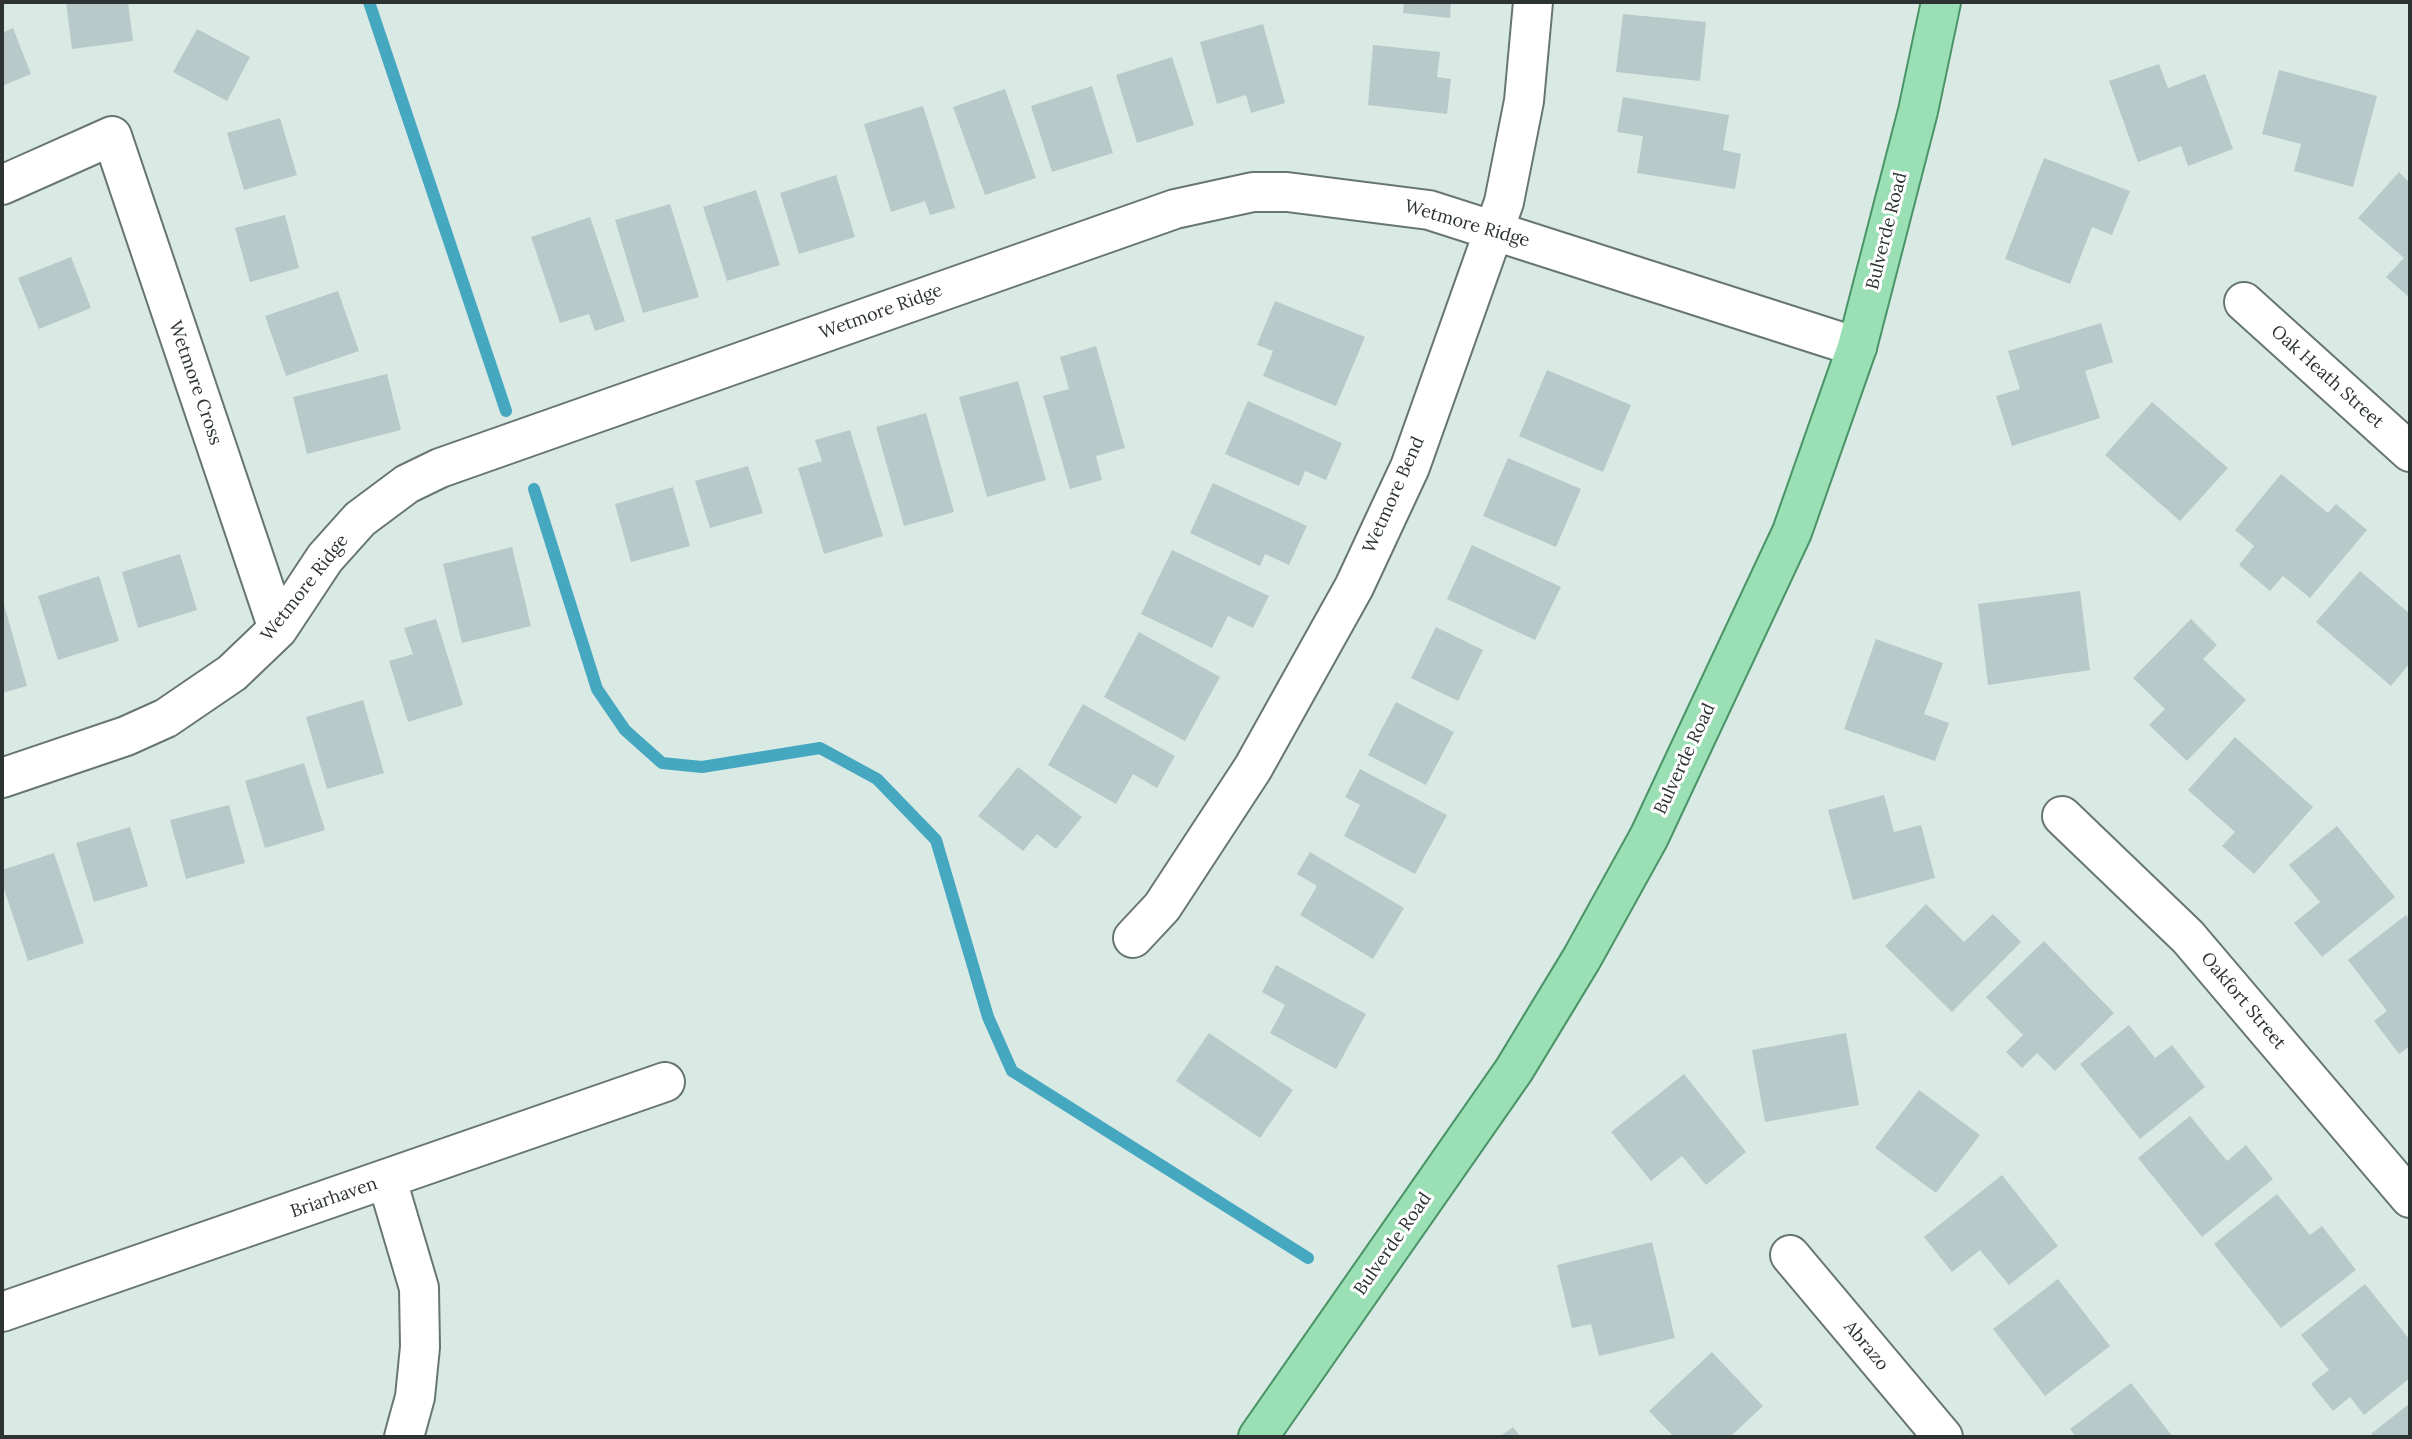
<!DOCTYPE html>
<style>
body{margin:0}
#map{position:relative;width:2412px;height:1439px;overflow:hidden;background:#d9eae5;font-family:Lora,serif}
canvas{display:block}
.frame{position:absolute;inset:0;border:4px solid #2d3332;pointer-events:none}
</style>
<div id="map">
<canvas width="2412" height="1439"></canvas>
<div class="frame"></div>
</div>
<script>
const ctx = document.querySelector('canvas').getContext('2d');
ctx.lineJoin = 'round';
const toPath = rows => new Path2D(rows.map(r => 'M' + r).join(''));
function strokePath(path, color, width, dash) { ctx.strokeStyle = color; ctx.lineWidth = width; ctx.lineCap = dash ? 'butt' : 'round'; ctx.setLineDash(dash || []); ctx.stroke(path); }
function paint(path, color) { ctx.fillStyle = color; ctx.fill(path, 'evenodd'); }
function write(font, color, halo, rows, align = 'center') {
  ctx.font = font + ' Lora,serif'; ctx.lineWidth = 6; ctx.setLineDash([]); ctx.textBaseline = 'middle'; ctx.strokeStyle = halo; ctx.fillStyle = color; for (const [text, x, y, turn = 0] of rows) {
    ctx.save(); ctx.translate(x, y); ctx.rotate((+turn || 0) * Math.PI / 180); ctx.textAlign = isNaN(turn) ? turn : align; if (halo) ctx.strokeText(text, 0, 0); ctx.fillText(text, 0, 0); ctx.restore();
  }
}
strokePath(toPath([
 [369,2,506,411],
 [534,489,597,689,625,730,662,763,702,767,820,748,877,779,936,840,988,1017,1012,1071,1308,1258]
]), '#46a7c0', 12);
paint(toPath([
 [66,2,128,2,133,41,72,49],
 [1404,2,1451,2,1450,18,1403,13],
 [1623,14,1706,22,1700,81,1616,72],
 [1263,24,1285,103,1251,113,1246,95,1217,104,1200,42],
 [13,28,31,74,2,86,2,33],
 [197,29,250,57,227,101,173,72],
 [1373,45,1440,52,1437,77,1451,79,1447,114,1368,105],
 [1172,57,1194,125,1137,143,1116,75],
 [2159,64,2168,88,2205,74,2233,149,2188,166,2181,146,2138,162,2109,81],
 [2279,70,2377,96,2353,187,2294,171,2301,144,2262,134],
 [1092,86,1113,153,1052,172,1031,106],
 [1005,89,1036,178,985,195,953,107],
 [1623,97,1729,115,1723,150,1741,154,1735,189,1637,173,1643,136,1617,132],
 [923,106,955,208,930,215,925,201,891,212,864,124],
 [280,118,297,175,244,190,227,133],
 [2044,158,2130,191,2112,235,2092,227,2070,284,2005,259],
 [2399,172,2410,183,2410,298,2386,277,2404,258,2358,218],
 [836,175,855,237,799,254,780,193],
 [756,190,780,265,727,281,703,207],
 [670,204,699,297,643,313,615,220],
 [285,215,299,268,250,282,235,228],
 [590,217,625,321,595,331,589,314,560,323,531,237],
 [71,257,91,308,39,329,18,278],
 [338,291,359,351,286,376,265,316],
 [1275,301,1365,337,1336,406,1263,376,1273,351,1257,345],
 [2101,323,2113,362,2085,371,2100,418,2012,446,1996,396,2020,389,2008,351],
 [1096,346,1125,448,1096,456,1102,480,1070,489,1043,396,1069,389,1060,357],
 [1547,370,1631,405,1603,472,1519,436],
 [387,374,401,430,307,454,293,397],
 [1018,381,1046,480,987,497,959,397],
 [1248,401,1342,443,1326,480,1305,471,1299,486,1225,454],
 [2152,402,2228,468,2180,521,2105,455],
 [926,413,954,512,904,526,876,427],
 [850,430,883,536,824,554,798,468,822,461,815,440],
 [1508,458,1581,489,1556,547,1483,516],
 [748,466,763,513,710,528,695,481],
 [2281,474,2328,513,2336,504,2367,530,2310,598,2283,576,2270,591,2239,565,2254,546,2235,530],
 [1213,483,1307,526,1289,565,1265,554,1260,566,1190,533],
 [673,487,690,546,631,562,615,504],
 [1472,545,1561,587,1535,640,1447,599],
 [512,547,531,626,462,643,443,564],
 [1172,550,1269,596,1253,628,1228,616,1212,648,1141,614],
 [180,554,197,610,138,628,122,572],
 [2360,571,2410,614,2410,663,2391,686,2316,622],
 [99,576,119,641,58,660,38,596],
 [2080,591,2090,670,1988,685,1978,604],
 [2,597,27,686,2,693],
 [436,619,463,705,408,722,389,661,413,654,404,628],
 [2191,619,2217,645,2203,659,2246,700,2187,761,2149,725,2165,709,2133,678],
 [1436,627,1483,650,1458,701,1411,678],
 [1139,632,1220,677,1185,741,1104,697],
 [1876,639,1943,663,1924,714,1949,723,1935,761,1844,729],
 [363,700,384,773,327,789,306,717],
 [1396,702,1454,732,1426,785,1368,755],
 [1083,704,1175,756,1157,788,1133,774,1116,804,1048,765],
 [2235,737,2313,807,2254,874,2222,846,2235,832,2188,790],
 [304,763,325,830,265,848,245,781],
 [1018,767,1082,817,1056,849,1037,834,1023,851,978,816],
 [1360,769,1447,815,1415,874,1344,836,1360,805,1345,797],
 [1884,795,1894,832,1921,825,1935,878,1853,900,1828,810],
 [229,805,245,863,186,879,170,820],
 [2337,826,2395,897,2322,957,2294,923,2320,902,2289,865],
 [130,827,148,886,94,902,76,843],
 [1310,852,1404,908,1373,959,1300,915,1317,886,1297,874],
 [54,853,84,943,28,961,2,883,2,870],
 [1926,904,1964,942,1993,914,2021,942,1952,1012,1885,946],
 [2406,915,2410,920,2410,1046,2399,1054,2374,1021,2387,1011,2348,960],
 [2044,941,2114,1013,2055,1071,2037,1053,2022,1068,2006,1052,2023,1035,1986,997],
 [1276,965,1366,1014,1336,1069,1270,1033,1285,1005,1262,992],
 [2129,1025,2155,1058,2172,1045,2205,1087,2140,1139,2080,1064],
 [1209,1033,1293,1090,1260,1138,1176,1081],
 [1846,1033,1859,1105,1765,1122,1752,1050],
 [1684,1074,1746,1152,1706,1185,1682,1156,1651,1181,1611,1132],
 [1919,1090,1980,1135,1936,1193,1875,1148],
 [2190,1116,2227,1161,2246,1145,2273,1179,2202,1237,2138,1158],
 [2002,1175,2058,1246,2009,1285,1980,1250,1952,1272,1924,1237],
 [2277,1194,2310,1235,2322,1226,2356,1270,2281,1328,2214,1244],
 [1652,1242,1675,1338,1599,1356,1591,1324,1572,1328,1557,1265],
 [2058,1279,2110,1346,2045,1396,1993,1329],
 [2365,1284,2410,1340,2410,1378,2364,1415,2350,1397,2333,1411,2311,1384,2329,1370,2301,1335],
 [1712,1352,1763,1406,1730,1437,1674,1437,1649,1411],
 [2131,1383,2173,1437,2076,1437,2070,1429],
 [2410,1403,2410,1437,2374,1437,2371,1434],
 [1513,1427,1521,1437,1499,1437]
]), '#b8c9c9');
const minor = toPath([
 [2,185,112,136,278,629],
 [2244,302,2410,452],
 [2,778,126,736,166,718,232,673,278,629,325,558,360,519,407,484,440,468,1175,209,1253,192,1287,192,1429,210,1857,347],
 [2062,816,2188,937,2410,1198],
 [1133,938,1162,907,1253,768,1354,587,1410,467,1504,202,1524,101,1533,2],
 [387,1180,419,1288,420,1347,415,1397,404,1437],
 [1790,1255,1943,1437],
 [2,1312,665,1082]
]);
const major = toPath([
 [1258,1437,1514,1070,1582,958,1649,837,1792,532,1857,347,1918,111,1941,2]
]);
strokePath(minor, '#687672', 42);
strokePath(major, '#4a9467', 42);
strokePath(minor, '#fff', 38);
strokePath(major, '#9bdfb5', 38);
write('18px', '#2d3332', '#fff', [
 ["Wetmore Ridge",1467,224,16],
 ["Bulverde Road",1887,231,-76],
 ["Wetmore Ridge",881,312,-20],
 ["Oak Heath Street",2327,377,42],
 ["Wetmore Cross",195,383,71],
 ["Wetmore Bend",1394,495,-66],
 ["Wetmore Ridge",305,588,-52],
 ["Bulverde Road",1685,759,-65],
 ["Oakfort Street",2243,1001,50],
 ["Briarhaven",334,1198,-19],
 ["Bulverde Road",1393,1244,-55],
 ["Abrazo",1866,1346,50]
]);
</script>
